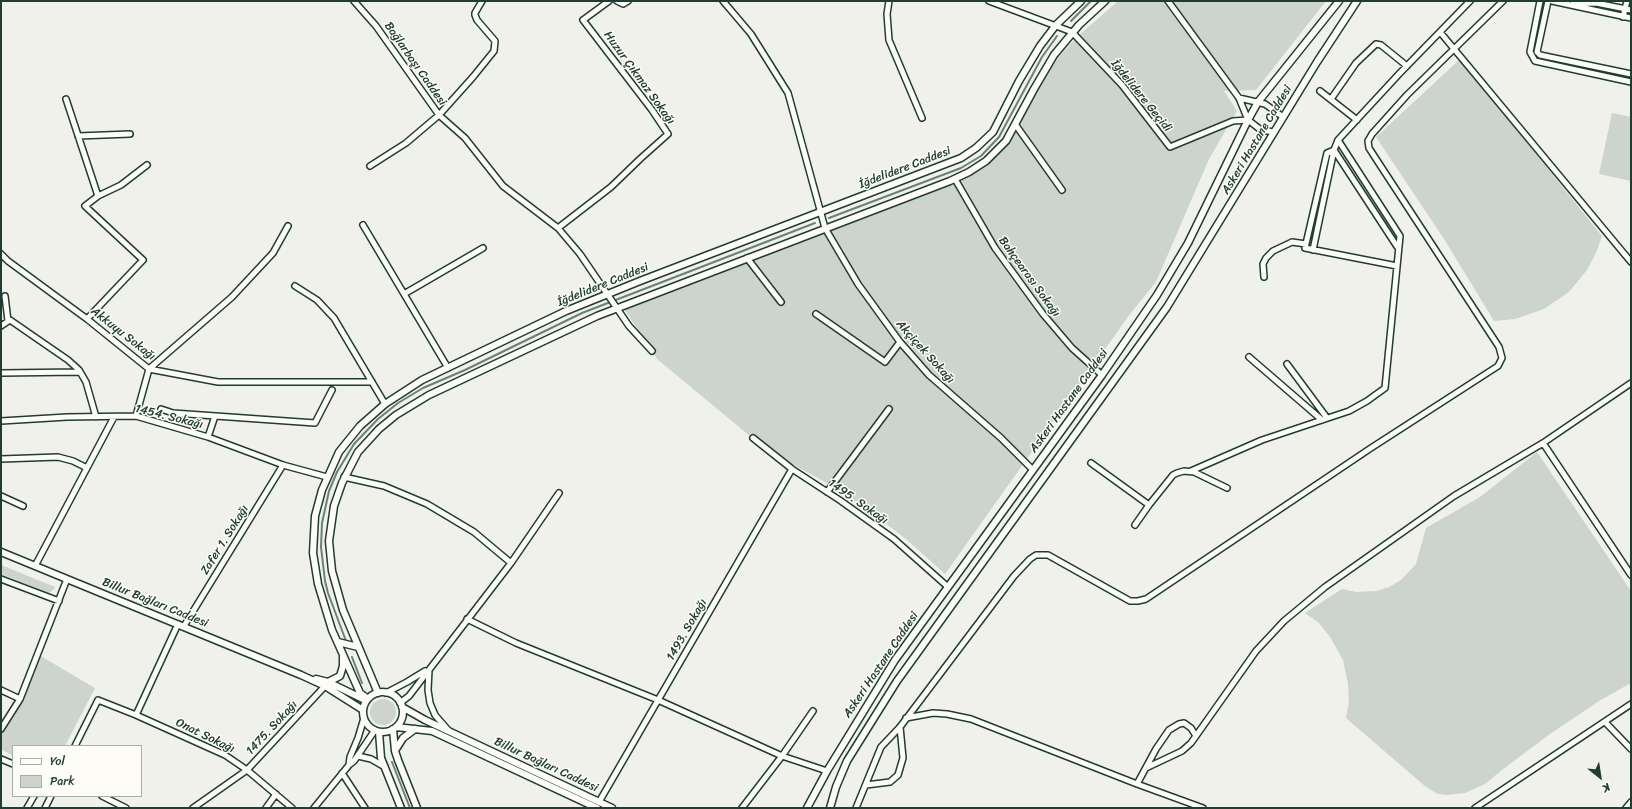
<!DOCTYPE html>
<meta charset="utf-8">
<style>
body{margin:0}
#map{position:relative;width:1632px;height:809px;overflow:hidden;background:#f0f1eb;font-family:Sriracha,sans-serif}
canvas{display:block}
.frame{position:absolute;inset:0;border:2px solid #1f3d34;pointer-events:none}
.legend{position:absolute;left:12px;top:745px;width:130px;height:52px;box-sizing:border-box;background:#fdfcf7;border:1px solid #a4b0a9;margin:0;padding:5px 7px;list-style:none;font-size:12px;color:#1f3d34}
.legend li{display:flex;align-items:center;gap:8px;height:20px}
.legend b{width:20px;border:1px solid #a4b0a9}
.north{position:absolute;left:1580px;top:757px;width:40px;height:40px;-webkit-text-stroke:3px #fdfcf7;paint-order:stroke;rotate:150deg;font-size:11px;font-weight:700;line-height:16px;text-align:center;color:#1f3d34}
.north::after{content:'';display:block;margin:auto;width:14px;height:18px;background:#1f3d34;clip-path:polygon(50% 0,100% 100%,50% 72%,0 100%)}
</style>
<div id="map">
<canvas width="1632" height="809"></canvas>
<div class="frame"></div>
<ul class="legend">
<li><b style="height:5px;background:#fdfcf7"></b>Yol</li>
<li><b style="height:11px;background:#cdd3cd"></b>Park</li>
</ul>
<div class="north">K</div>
</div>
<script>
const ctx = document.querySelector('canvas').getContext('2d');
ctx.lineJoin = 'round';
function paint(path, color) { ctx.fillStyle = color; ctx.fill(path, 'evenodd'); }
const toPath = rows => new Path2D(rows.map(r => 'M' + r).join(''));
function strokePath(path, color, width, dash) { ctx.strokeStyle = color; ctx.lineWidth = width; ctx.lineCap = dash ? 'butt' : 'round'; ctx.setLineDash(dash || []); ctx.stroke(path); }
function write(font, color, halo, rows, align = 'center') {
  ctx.font = font + ' Sriracha,sans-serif'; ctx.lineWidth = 3; ctx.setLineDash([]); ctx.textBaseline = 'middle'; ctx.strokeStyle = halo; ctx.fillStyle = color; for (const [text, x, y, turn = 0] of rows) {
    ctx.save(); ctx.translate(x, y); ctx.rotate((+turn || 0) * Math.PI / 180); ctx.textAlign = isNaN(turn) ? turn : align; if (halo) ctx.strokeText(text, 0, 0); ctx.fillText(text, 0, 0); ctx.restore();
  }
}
paint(toPath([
 [1118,1,1326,1,1256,90,1224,91,1237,111,1209,159,1156,282,1130,314,945,574,907,540,867,509,827,483,768,451,657,359,623,307,950,184,991,160,1003,150,1012,137,1018,123,1048,71,1057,59,1077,37],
 [1458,61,1462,62,1602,236,1596,253,1587,270,1569,292,1544,309,1515,319,1494,321,1444,239,1376,137],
 [1612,113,1631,117,1631,181,1599,174],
 [1537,452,1631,591,1631,683,1599,701,1550,734,1502,770,1485,784,1465,793,1447,795,1438,794,1426,787,1346,718,1349,701,1348,684,1343,660,1330,637,1319,623,1305,613,1342,589,1356,592,1376,591,1389,587,1401,580,1416,564,1426,528,1480,497],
 [1,565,55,587,54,589,49,593,1,574],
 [39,655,95,688,65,746,13,746,13,756,1,749,1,733,21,699],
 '370 712a13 13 0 1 1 26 0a13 13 0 1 1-26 0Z'
]), '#cdd3cd');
strokePath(toPath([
 [1071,21,1091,1],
 [829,218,961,168,981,156,999,137,1042,57,1057,36],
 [346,641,328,593,325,581,321,547,322,523,329,491,337,472,354,444,378,419,398,403,423,388,465,370,582,313,815,223],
 [352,657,362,683],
 [392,762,410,808]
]), '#6c8077', 2);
const minor = toPath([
 [354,1,376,26,439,115,465,138,503,186,558,228,580,254,629,326,652,351],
 [617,1,623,4,628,1],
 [723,1,751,34,788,93,825,228,858,284,900,342,929,375,1001,438,1033,470],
 [889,1,887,14,889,40,922,118],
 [989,1,1072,32,1122,85,1170,147,1233,121,1248,120],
 [1168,1,1239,98,1248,120,1261,130,1274,132],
 [1540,1,1530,52,1535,61,1631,82],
 [1548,1,1537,52,1540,55,1631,74],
 [1552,1,1631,18],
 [1573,4,1596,3,1631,10],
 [1623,17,1627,1],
 [1440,32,1631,262],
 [1320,91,1357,120],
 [1239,98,1265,104,1283,117],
 [66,99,98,196,85,206,143,260,87,319],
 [1331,99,1356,63,1376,44,1381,45,1407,66],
 [1015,124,1062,190],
 [78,136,130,134],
 [1334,150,1327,153,1305,248,1397,266],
 [1334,150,1398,248],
 [370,166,406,143,439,115,473,77,494,51,495,41,477,20,475,15,475,13,482,1],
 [955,179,995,248,1043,314,1072,348,1102,375],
 [98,196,121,185,147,165],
 [363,225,448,368],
 [558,228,611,187,640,159,668,134,652,110,583,20,609,1],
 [1313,250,1334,150,1338,140,1399,74,1470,1],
 [1,254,8,261,87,319,149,369,218,382,372,382],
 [747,258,781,302],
 [1264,277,1263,264,1266,258,1273,251,1292,242,1306,244],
 [295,286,317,300,334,318,385,404],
 [404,294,483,248],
 [5,296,8,321],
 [816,314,885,362,900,342],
 [1,326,10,320,68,360,79,370,86,382,96,417],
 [1249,357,1322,420],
 [1287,364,1327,418],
 [1,373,80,372],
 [161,409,173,413,315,423,332,390],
 [136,416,149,369,232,297,273,253,288,226],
 [1,421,67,417,136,416,208,437,283,465,327,477],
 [208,437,215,416],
 [753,438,792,469,841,501,894,539,948,587],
 [1543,443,1631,575],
 [1,459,58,457,73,461,87,468],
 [1091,463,1149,505],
 [1191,471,1262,440,1349,411,1367,401,1385,388,1400,236,1338,140],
 [344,477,384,486,427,504,474,532,511,563],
 [827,492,889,409],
 [1,496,23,506],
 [1135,525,1149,505,1173,475,1177,473,1184,471,1194,472,1227,488],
 [35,566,114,417],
 [1,579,59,601],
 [467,619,516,643,658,700,782,756,827,771],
 [184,626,283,465],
 [429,670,428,690,430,703,435,715,448,730],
 [1,690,20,699],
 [386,693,407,682,425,671],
 [400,703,409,696,511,563,559,493],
 [136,715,178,624],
 [906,718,933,713,947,714,971,719,1137,784,1203,808],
 [1605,722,1631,749],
 [1,729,20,699,67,579],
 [75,746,98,700,136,715,225,755,247,770,292,808],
 [358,756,371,759,385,767],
 [1,759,13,764],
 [349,765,350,757,358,738,364,718],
 [1146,768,1182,751,1191,743,1256,651,1284,621,1325,587,1454,496,1543,443,1631,383],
 [342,773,365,808],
 [1137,784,1156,749,1169,730,1179,724,1184,723,1191,728,1196,736],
 [866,785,890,782,898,775,903,758,900,727],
 [102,796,126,808],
 [599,802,792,469],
 [27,808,34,796],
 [45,808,51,796],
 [193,808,247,770,325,686],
 [266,808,276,794],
 [314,808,349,765,354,761,375,730],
 [742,808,782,756,813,711],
 [856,808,881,747,900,727,1014,576,1030,559,1036,555,1048,555,1130,601,1138,601,1146,599,1371,448,1498,366,1502,358,1499,347,1380,165,1369,148,1368,141,1372,134,1407,95,1503,1],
 [1475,808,1631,704],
 [1626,808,1631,802]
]);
const tertiary = toPath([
 [1,552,301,675,325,686,363,710],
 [338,642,358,647],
 [316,679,328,682,365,700],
 [328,682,340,676,343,666,343,657],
 '363 712a20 20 0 1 1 40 0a20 20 0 1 1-40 0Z',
 [378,693,343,610,332,571,329,541,334,506,342,483,358,452,379,429,396,415,429,395,597,316,950,181,969,172,986,161,1006,141,1034,89,1054,55,1079,25,1105,1],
 [368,699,360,693,332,630,318,584,313,553,315,516,322,490,339,452,360,426,385,404,422,380,566,311,640,281,961,158,976,148,993,132,1019,81,1040,46,1056,25,1081,1],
 [402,707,425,720,612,808],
 [396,727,432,731,597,808],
 [393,729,395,751,398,760,417,808],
 [379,732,381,758,401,808],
 [396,749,403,738,415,729],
 [807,808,827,771,895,660,1102,375,1157,295,1188,243,1248,120,1258,102,1339,1],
 [830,808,836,787,847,761,897,681,1167,307,1317,62,1357,1]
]);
strokePath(minor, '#1f3d34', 8);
strokePath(tertiary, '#1f3d34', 9);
strokePath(minor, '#fdfcf7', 5);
strokePath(tertiary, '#fdfcf7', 6);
write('12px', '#1f3d34', '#fdfcf7', [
 ["Bağlarbaşı Caddesi",415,64,55],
 ["Huzur Çıkmaz Sokağı",639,78,54],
 ["İğdelidere Geçidi",1141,96,51],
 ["Askeri Hastane Caddesi",1257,140,-59],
 ["İğdelidere Caddesi",905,168,-21],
 ["Bahçearası Sokağı",1029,277,54],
 ["İğdelidere Caddesi",603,285,-22],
 ["Akkuyu Sokağı",123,334,38],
 ["Akçiçek Sokağı",925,352,48],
 ["Askeri Hastane Caddesi",1069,401,-54],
 ["1454. Sokağı",169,417,14],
 ["1495. Sokağı",858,502,35],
 ["Zafer 1. Sokağı",225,540,-58],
 ["Billur Bağları Caddesi",155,603,22],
 ["1493. Sokağı",687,630,-60],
 ["Askeri Hastane Caddesi",881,665,-56],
 ["1475. Sokağı",272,728,-47],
 ["Onat Sokağı",205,736,26],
 ["Billur Bağları Caddesi",546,765,25]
]);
</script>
